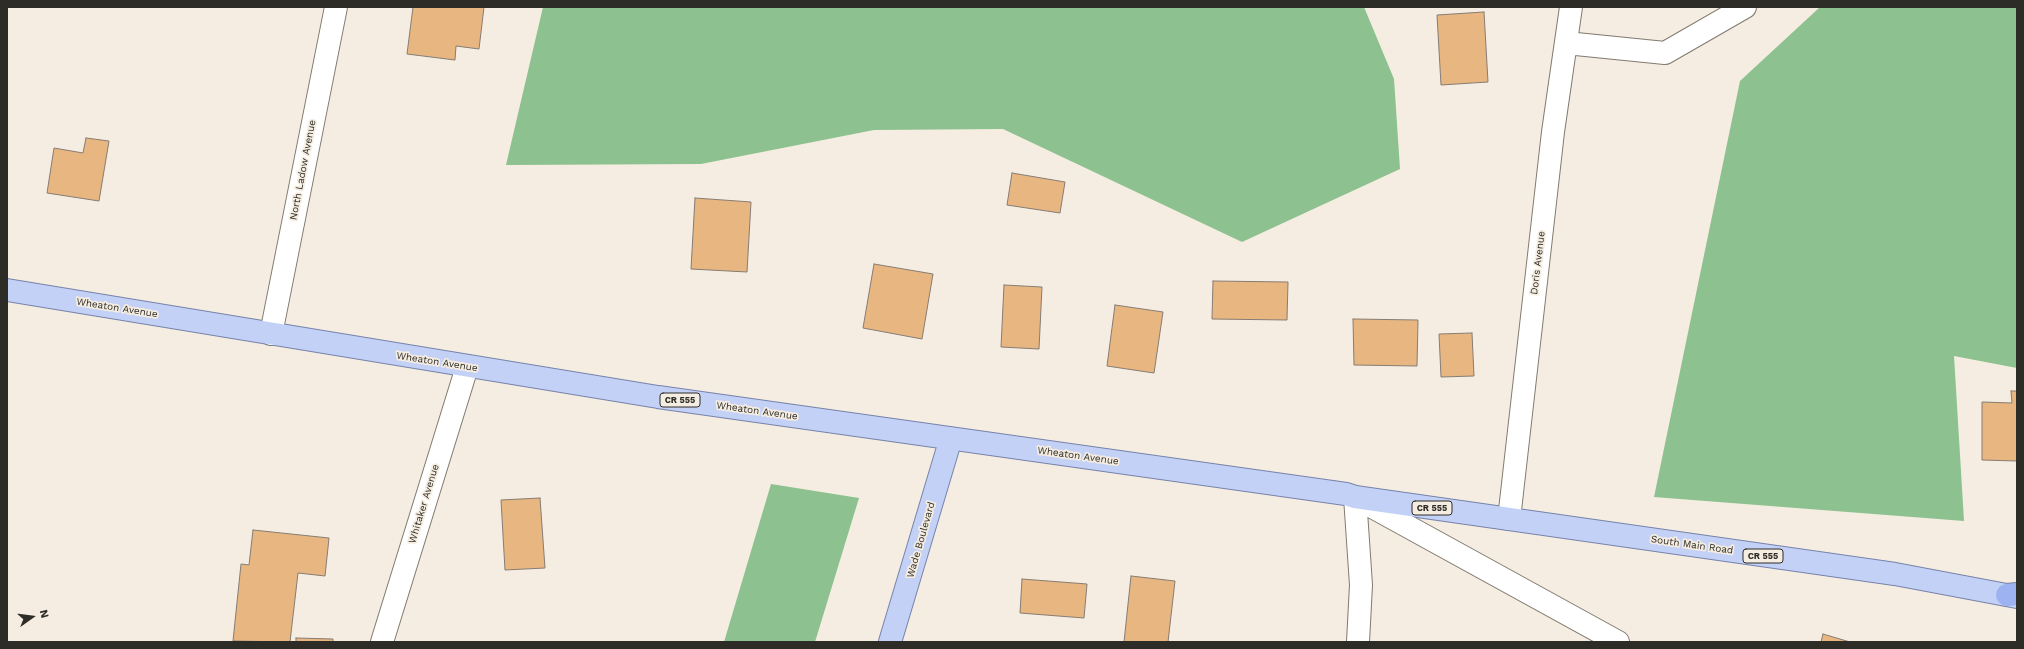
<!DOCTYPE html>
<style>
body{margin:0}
#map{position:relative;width:2024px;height:649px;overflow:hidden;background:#f5ede1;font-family:"Work Sans",sans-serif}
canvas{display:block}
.frame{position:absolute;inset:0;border:8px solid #2e2c27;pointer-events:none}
.north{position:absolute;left:12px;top:597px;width:40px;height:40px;-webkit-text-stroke:3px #f5ede1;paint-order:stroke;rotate:76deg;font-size:11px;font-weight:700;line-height:16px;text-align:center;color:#2e2c27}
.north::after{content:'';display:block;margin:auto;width:14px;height:18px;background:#2e2c27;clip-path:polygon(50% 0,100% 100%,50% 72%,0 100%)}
</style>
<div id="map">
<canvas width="2024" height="649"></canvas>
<div class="frame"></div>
<div class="north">N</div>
</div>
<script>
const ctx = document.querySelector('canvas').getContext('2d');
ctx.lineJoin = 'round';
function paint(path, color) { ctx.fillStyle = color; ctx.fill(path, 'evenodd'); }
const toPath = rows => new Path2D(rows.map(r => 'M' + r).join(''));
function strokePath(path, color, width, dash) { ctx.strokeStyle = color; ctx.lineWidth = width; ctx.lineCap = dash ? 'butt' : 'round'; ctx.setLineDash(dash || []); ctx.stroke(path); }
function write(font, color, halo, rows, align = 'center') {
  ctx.font = font + ' "Work Sans",sans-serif'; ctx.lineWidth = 3.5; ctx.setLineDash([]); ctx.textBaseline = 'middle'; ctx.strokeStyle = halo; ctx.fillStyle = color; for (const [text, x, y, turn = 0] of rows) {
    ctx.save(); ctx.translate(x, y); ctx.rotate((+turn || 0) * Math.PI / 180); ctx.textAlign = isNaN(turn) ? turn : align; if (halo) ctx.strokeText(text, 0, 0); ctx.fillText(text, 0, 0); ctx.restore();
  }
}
paint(toPath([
 [543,7,1364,7,1394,79,1400,169,1242,242,1003,129,874,130,701,164,506,165],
 [1820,7,2017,7,2017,368,1954,356,1964,521,1654,497,1740,81],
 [771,484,859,498,815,642,724,642]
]), '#8dc18f');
const building = toPath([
 [413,7,484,7,479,49,456,46,455,60,407,54,413,7],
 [1484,12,1488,82,1441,85,1437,15,1484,12],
 [86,138,109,141,99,201,47,193,54,148,83,153,86,138],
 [1012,173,1065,182,1060,213,1007,205,1012,173],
 [695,198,751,202,747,272,691,269,695,198],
 [874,264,933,274,922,339,863,328,874,264],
 [1213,281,1288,282,1287,320,1212,319,1213,281],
 [1004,285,1042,287,1039,349,1001,347,1004,285],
 [1115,305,1163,312,1154,373,1107,366,1115,305],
 [1353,319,1418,320,1417,366,1354,365,1353,319],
 [1472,333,1474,376,1441,377,1439,334,1472,333],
 [2011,391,2017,391,2017,461,1982,460,1982,402,2012,403,2011,391],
 [540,498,545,568,505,570,501,500,540,498],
 [253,530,329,538,325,576,298,573,290,642,233,641,241,564,249,565,253,530],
 [1131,576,1175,581,1168,642,1124,642,1131,576],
 [1022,579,1087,584,1084,618,1020,613,1022,579],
 [1823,634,1850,642,1821,642,1823,634],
 [296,638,333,639,333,642,296,642,296,638]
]);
paint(building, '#e8b681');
strokePath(building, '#867c73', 1);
const minor = toPath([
 [1566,43,1665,53,1745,7],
 [271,334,336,7],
 [1355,497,1361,585,1358,642],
 [1356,498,1618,642],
 [1509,519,1553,132,1571,7],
 [382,642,467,367]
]);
const major = toPath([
 [7,290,658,397,1346,494,1355,497,1895,574,2017,597],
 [890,642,951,438]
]);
const highway = toPath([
 [2007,595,2017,594]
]);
strokePath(minor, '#817a6f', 24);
strokePath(major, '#7683aa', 24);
strokePath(highway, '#7683aa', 24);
strokePath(minor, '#fff', 22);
strokePath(major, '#c4d1f7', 22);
strokePath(highway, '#9cb2f1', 22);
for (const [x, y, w] of [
 [680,400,40],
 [1432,508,40],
 [1763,556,40]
]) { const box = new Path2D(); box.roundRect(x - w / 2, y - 7, w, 14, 3); ctx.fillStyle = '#f5ede1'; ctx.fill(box); strokePath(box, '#2e2c27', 1); }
write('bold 9px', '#2e2c27', null, [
 ["CR 555",680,400],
 ["CR 555",1432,508],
 ["CR 555",1763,556]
]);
write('10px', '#2e2c27', '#f5ede1', [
 ["North Ladow Avenue",303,170,-79],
 ["Doris Avenue",1538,263,-83],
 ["Wheaton Avenue",117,308,9],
 ["Wheaton Avenue",437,362,9],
 ["Wheaton Avenue",757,411,8],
 ["Wheaton Avenue",1078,456,8],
 ["Whitaker Avenue",424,504,-73],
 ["Wade Boulevard",921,540,-74],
 ["South Main Road",1692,545,8]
]);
</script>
